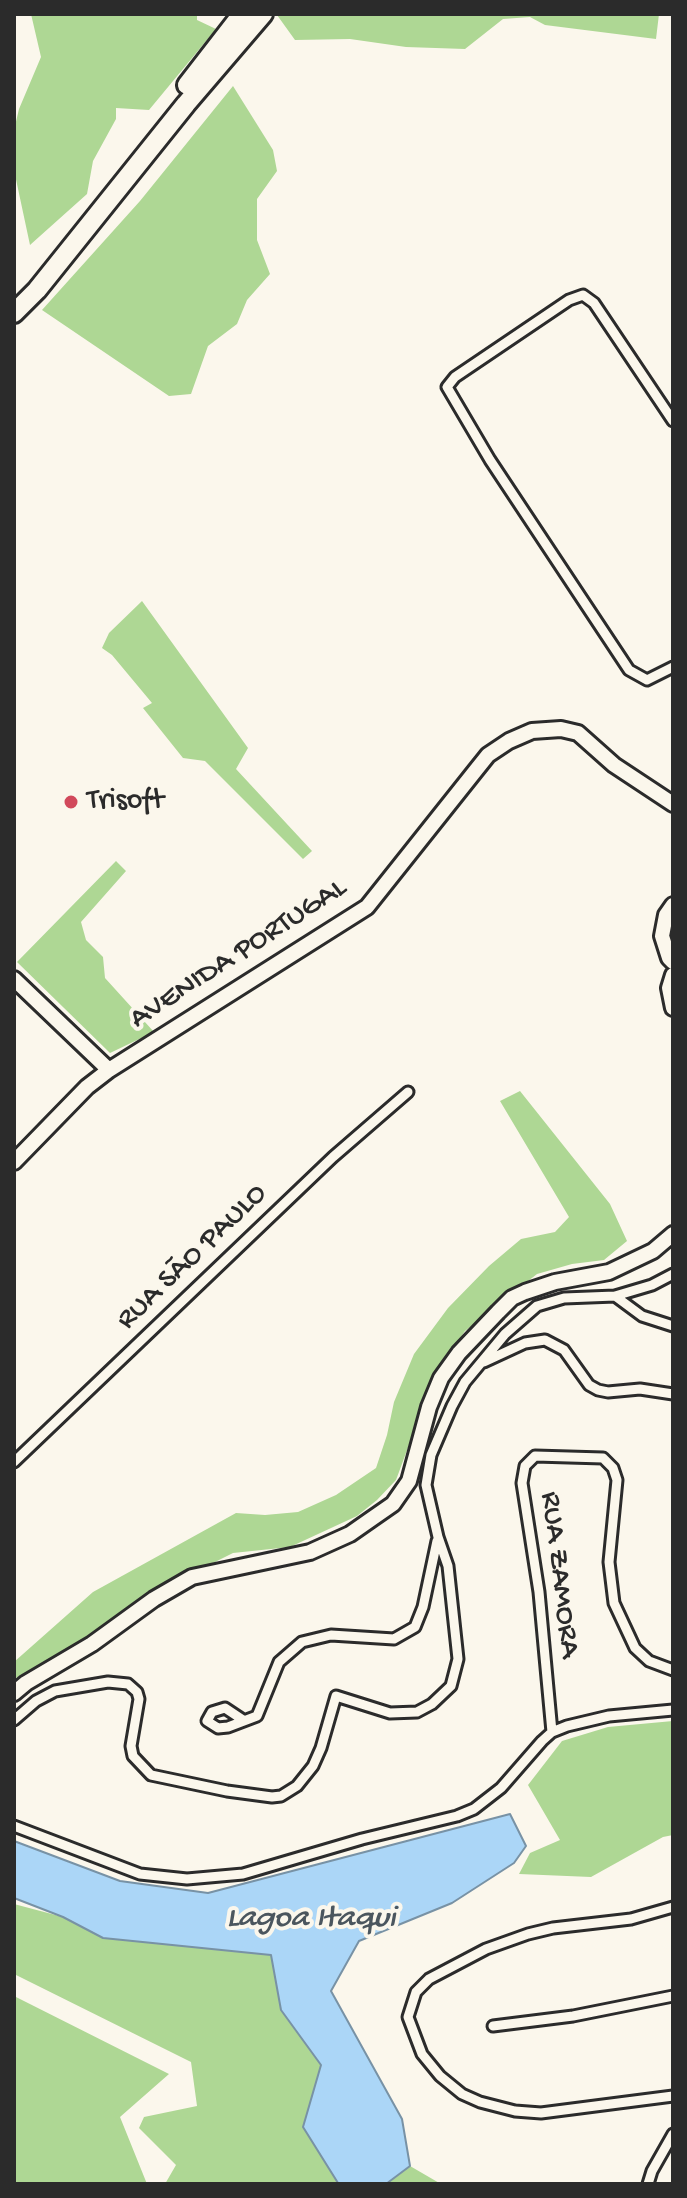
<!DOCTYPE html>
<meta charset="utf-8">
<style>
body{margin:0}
#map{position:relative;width:687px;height:2198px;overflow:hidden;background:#fbf7ec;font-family:"Gochi Hand",sans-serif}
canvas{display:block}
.frame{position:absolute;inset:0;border:16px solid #2b2b2b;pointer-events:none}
</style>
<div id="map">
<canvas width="687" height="2198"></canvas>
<div class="frame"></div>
</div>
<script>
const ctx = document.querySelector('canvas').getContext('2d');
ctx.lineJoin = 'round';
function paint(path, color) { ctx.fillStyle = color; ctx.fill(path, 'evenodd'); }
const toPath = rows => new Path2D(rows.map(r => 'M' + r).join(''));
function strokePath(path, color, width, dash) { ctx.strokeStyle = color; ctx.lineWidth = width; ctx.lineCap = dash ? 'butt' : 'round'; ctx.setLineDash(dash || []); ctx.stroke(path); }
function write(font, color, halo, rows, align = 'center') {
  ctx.font = font + ' "Gochi Hand",sans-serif'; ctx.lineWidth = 8; ctx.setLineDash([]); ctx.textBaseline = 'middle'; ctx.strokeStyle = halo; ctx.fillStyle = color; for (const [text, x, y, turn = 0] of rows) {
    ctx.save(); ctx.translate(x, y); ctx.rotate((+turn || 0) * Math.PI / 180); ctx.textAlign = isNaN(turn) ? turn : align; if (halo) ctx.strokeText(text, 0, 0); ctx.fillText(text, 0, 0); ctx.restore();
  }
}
paint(toPath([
 [31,14,197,14,197,20,216,29,149,110,116,108,116,119,93,161,87,194,30,245,14,170,14,130,19,109,41,57],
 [659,14,656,39,545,25,530,17,503,19,465,49,406,47,350,39,295,40,277,15],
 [233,86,273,150,277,171,257,199,257,240,270,274,247,300,237,324,208,346,191,394,169,396,42,310,140,201],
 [142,601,248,748,236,769,312,851,303,859,205,761,183,758,143,708,152,703,112,655,102,648,109,633],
 [116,861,126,871,81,922,86,940,103,957,105,978,154,1032,110,1053,17,962],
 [520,1091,610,1204,627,1241,604,1260,572,1264,537,1274,465,1331,445,1360,427,1396,396,1480,377,1500,357,1516,290,1547,233,1553,167,1586,102,1630,14,1679,14,1662,93,1592,236,1513,265,1515,298,1512,336,1495,376,1468,387,1435,394,1402,414,1354,448,1308,489,1266,521,1239,555,1232,569,1217,500,1101],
 [673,1721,673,1835,663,1837,591,1877,519,1874,530,1853,560,1840,528,1785,562,1741,608,1727],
 [14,1904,63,1917,104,1938,271,1954,281,2010,321,2065,303,2127,338,2183,354,2184,165,2184,176,2165,139,2128,144,2117,197,2106,191,2062,14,1974],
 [14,1996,169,2074,120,2117,147,2184,14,2184],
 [410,2166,441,2184,386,2184]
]), '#aed794');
const water = toPath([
 [510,1814,526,1846,514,1863,452,1903,359,1941,331,1991,402,2119,410,2166,386,2184,338,2183,303,2127,321,2065,281,2010,271,1955,103,1938,63,1917,14,1898,14,1841,120,1881,208,1893,510,1814]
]);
paint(water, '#abd6f7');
strokePath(water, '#7892a5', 2);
const street = toPath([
 [673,421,594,303,583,295,569,300,455,377,447,387,490,460,629,670,647,680,673,667],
 [615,1296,642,1316,673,1326],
 [484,1362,525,1343,545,1340,564,1350,589,1385,598,1390,608,1392,640,1389,673,1394],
 [14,1462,333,1157,408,1092],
 [14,1720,36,1701,55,1691,108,1682,128,1684,137,1692,139,1699,131,1746,133,1756,151,1775,227,1791,272,1797,281,1796,297,1786,313,1766,321,1748,336,1696,390,1713,417,1712,432,1704,451,1686,458,1659,448,1566,438,1537,426,1485,431,1455,452,1406,465,1382,505,1334,537,1306,564,1298,615,1296,652,1285,673,1274],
 [243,1720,225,1708,212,1712,207,1721,218,1728,228,1727,257,1716,279,1662,302,1642,331,1635,394,1639,415,1627,423,1607,437,1541],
 [552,1732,539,1592,522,1483,525,1466,535,1456,603,1458,613,1468,617,1480,609,1562,614,1603,635,1648,649,1661,673,1670],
 [14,1826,140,1874,187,1879,243,1874,362,1839,457,1816,474,1809,501,1788,542,1741,552,1732,567,1726,609,1716,673,1710],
 [673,1907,631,1919,553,1928,528,1934,486,1949,429,1979,416,1992,408,2017,422,2054,440,2076,462,2094,480,2102,515,2111,541,2113,673,2096],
 [493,2026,573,2016,673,1996],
 [648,2184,652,2171,673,2134]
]);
const secondary = toPath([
 [673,905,666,915,662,936,669,958,673,962],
 [673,975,669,988,673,1008],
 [14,979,109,1070],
 [14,1162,87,1087,109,1070,367,907,476,770,488,755,509,741,532,731,561,729,578,733,614,765,673,804],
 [14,1693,26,1683,92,1644,154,1599,192,1577,310,1552,350,1534,370,1520,393,1504,409,1481,429,1407,441,1378,459,1353,498,1312,512,1298,525,1292,555,1282,609,1272,653,1251,673,1234]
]);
const highway = toPath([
 [187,85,242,14],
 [14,313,37,290,186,104,263,14]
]);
strokePath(street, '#2b2b2b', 15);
strokePath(secondary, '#2b2b2b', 20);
strokePath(highway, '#2b2b2b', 24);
strokePath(street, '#fbf7ec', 9);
strokePath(secondary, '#fbf7ec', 14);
strokePath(highway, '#fbf7ec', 18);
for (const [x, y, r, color] of [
 [71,802,8,"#d1495b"]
]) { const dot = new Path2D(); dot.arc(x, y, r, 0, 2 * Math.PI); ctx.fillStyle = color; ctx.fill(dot); strokePath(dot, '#fbf7ec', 3); }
write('30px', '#2b2b2b', '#fbf7ec', [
 ["Trisoft",87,802]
], 'left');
write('30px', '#2b2b2b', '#fbf7ec', [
 ["AVENIDA PORTUGAL",239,955,-33],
 ["RUA SÃO PAULO",193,1258,-44],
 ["RUA ZAMORA",558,1575,83]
]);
write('italic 32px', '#4b565e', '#fbf7ec', [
 ["Lagoa Itaqui",311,1920]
]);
</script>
